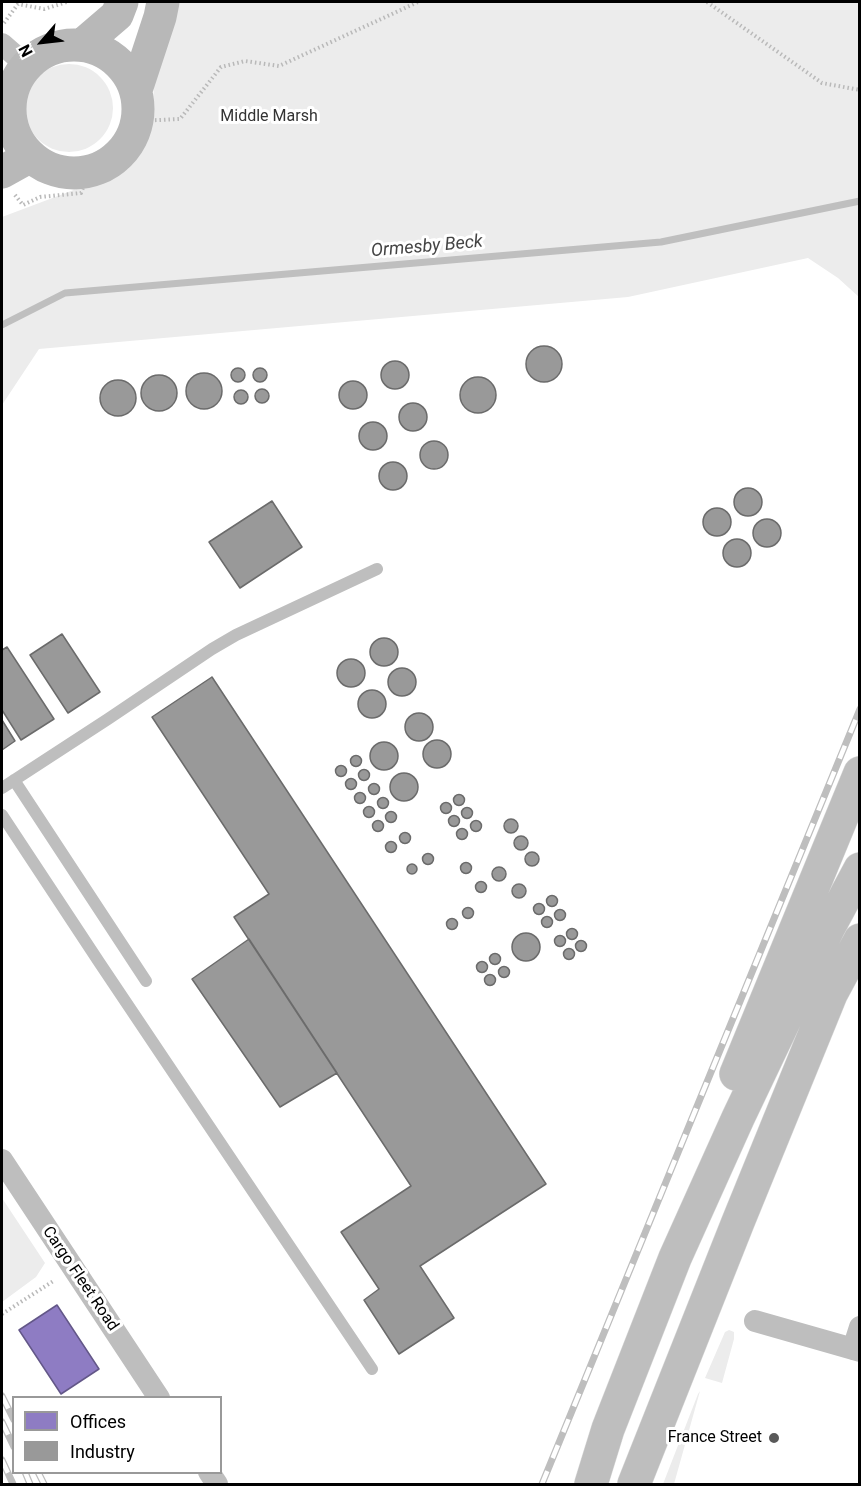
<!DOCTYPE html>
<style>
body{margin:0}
#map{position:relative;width:861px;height:1486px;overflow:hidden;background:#fff;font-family:Roboto,sans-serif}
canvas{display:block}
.frame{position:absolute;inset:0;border:3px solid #000;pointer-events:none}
.legend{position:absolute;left:12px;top:1396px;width:210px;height:78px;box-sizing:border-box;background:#fff;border:2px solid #999;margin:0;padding:8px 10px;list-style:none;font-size:18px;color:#000}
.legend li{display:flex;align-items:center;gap:12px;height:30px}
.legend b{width:30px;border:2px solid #999}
.north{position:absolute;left:12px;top:12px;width:60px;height:60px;-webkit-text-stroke:4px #fff;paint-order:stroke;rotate:242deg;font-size:16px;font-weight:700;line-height:24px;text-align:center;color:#000}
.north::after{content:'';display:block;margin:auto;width:21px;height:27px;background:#000;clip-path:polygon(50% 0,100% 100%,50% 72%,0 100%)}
</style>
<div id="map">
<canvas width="861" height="1486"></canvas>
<div class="frame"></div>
<ul class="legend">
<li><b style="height:16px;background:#8e7cc3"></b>Offices</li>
<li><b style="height:16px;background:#999"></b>Industry</li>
</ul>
<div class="north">N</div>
</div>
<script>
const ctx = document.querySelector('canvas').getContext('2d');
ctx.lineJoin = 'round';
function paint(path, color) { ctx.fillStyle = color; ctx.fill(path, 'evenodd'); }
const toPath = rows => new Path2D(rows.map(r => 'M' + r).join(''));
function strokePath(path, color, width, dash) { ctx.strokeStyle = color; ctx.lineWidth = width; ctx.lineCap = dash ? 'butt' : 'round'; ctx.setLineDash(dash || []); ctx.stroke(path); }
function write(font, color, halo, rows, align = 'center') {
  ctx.font = font + ' Roboto,sans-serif'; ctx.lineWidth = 6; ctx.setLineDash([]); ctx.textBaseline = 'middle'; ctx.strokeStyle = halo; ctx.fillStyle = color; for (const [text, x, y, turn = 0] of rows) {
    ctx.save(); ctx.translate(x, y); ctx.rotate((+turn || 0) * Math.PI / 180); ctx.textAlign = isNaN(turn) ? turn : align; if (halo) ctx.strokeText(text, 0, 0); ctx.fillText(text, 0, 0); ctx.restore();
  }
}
paint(toPath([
 [177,2,859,2,859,297,838,278,808,258,628,297,39,349,2,405,2,217,79,188,100,183,120,172,138,155,149,135,153,111,154,74],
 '25 108a44 44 0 1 1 88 0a44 44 0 1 1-88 0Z',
 [2,1198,45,1263,36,1277,2,1302],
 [729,1330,734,1332,734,1339,722,1383,705,1378,725,1332],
 [700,1391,674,1484,663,1484,698,1394]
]), '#ececec');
const offices = toPath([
 [57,1305,99,1369,61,1394,19,1330,57,1305]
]);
paint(offices, '#8e7cc3');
strokePath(offices, '#635788', 1.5);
const industry = toPath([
 '526 364a18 18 0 1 1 36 0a18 18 0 1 1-36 0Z',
 '381 375a14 14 0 1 1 28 0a14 14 0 1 1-28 0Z',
 '253 375a7 7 0 1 1 14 0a7 7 0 1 1-14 0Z',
 '231 375a7 7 0 1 1 14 0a7 7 0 1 1-14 0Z',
 '186 391a18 18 0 1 1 36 0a18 18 0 1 1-36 0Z',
 '141 393a18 18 0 1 1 36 0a18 18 0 1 1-36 0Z',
 '460 395a18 18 0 1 1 36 0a18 18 0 1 1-36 0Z',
 '100 398a18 18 0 1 1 36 0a18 18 0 1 1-36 0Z',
 '339 395a14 14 0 1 1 28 0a14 14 0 1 1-28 0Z',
 '255 396a7 7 0 1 1 14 0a7 7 0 1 1-14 0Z',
 '234 397a7 7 0 1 1 14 0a7 7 0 1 1-14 0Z',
 '399 417a14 14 0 1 1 28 0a14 14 0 1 1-28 0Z',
 '359 436a14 14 0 1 1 28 0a14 14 0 1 1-28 0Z',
 '420 455a14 14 0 1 1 28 0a14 14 0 1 1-28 0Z',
 '379 476a14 14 0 1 1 28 0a14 14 0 1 1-28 0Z',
 '734 502a14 14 0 1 1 28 0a14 14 0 1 1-28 0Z',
 [272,501,302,547,240,588,209,542,272,501],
 '703 522a14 14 0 1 1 28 0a14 14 0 1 1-28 0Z',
 '753 533a14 14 0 1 1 28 0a14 14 0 1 1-28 0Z',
 '723 553a14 14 0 1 1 28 0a14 14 0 1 1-28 0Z',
 [62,634,100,692,68,713,30,655,62,634],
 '370 652a14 14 0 1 1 28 0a14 14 0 1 1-28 0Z',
 [7,647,54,719,21,740,2,710,2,650,7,647],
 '337 673a14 14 0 1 1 28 0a14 14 0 1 1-28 0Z',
 '388 682a14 14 0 1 1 28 0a14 14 0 1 1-28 0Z',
 [212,677,546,1184,420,1266,454,1318,399,1354,364,1300,379,1289,341,1232,411,1186,234,917,269,894,152,717,212,677],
 '358 704a14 14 0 1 1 28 0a14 14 0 1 1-28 0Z',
 '405 727a14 14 0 1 1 28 0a14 14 0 1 1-28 0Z',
 [2,720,15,741,2,750,2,720],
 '423 754a14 14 0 1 1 28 0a14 14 0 1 1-28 0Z',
 '370 756a14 14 0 1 1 28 0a14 14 0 1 1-28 0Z',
 '350.5 761a5.5 5.5 0 1 1 11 0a5.5 5.5 0 1 1-11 0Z',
 '335.5 771a5.5 5.5 0 1 1 11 0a5.5 5.5 0 1 1-11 0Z',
 '358.5 775a5.5 5.5 0 1 1 11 0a5.5 5.5 0 1 1-11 0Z',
 '390 787a14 14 0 1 1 28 0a14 14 0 1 1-28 0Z',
 '345.5 784a5.5 5.5 0 1 1 11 0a5.5 5.5 0 1 1-11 0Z',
 '368.5 789a5.5 5.5 0 1 1 11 0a5.5 5.5 0 1 1-11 0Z',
 '354.5 798a5.5 5.5 0 1 1 11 0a5.5 5.5 0 1 1-11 0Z',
 '453.5 800a5.5 5.5 0 1 1 11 0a5.5 5.5 0 1 1-11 0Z',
 '377.5 803a5.5 5.5 0 1 1 11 0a5.5 5.5 0 1 1-11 0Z',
 '440.5 808a5.5 5.5 0 1 1 11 0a5.5 5.5 0 1 1-11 0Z',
 '363.5 812a5.5 5.5 0 1 1 11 0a5.5 5.5 0 1 1-11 0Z',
 '461.5 813a5.5 5.5 0 1 1 11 0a5.5 5.5 0 1 1-11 0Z',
 '385.5 817a5.5 5.5 0 1 1 11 0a5.5 5.5 0 1 1-11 0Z',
 '448.5 821a5.5 5.5 0 1 1 11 0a5.5 5.5 0 1 1-11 0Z',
 '504 826a7 7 0 1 1 14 0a7 7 0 1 1-14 0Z',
 '372.5 826a5.5 5.5 0 1 1 11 0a5.5 5.5 0 1 1-11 0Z',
 '470.5 826a5.5 5.5 0 1 1 11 0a5.5 5.5 0 1 1-11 0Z',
 '456.5 834a5.5 5.5 0 1 1 11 0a5.5 5.5 0 1 1-11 0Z',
 '399.5 838a5.5 5.5 0 1 1 11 0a5.5 5.5 0 1 1-11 0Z',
 '514 843a7 7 0 1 1 14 0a7 7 0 1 1-14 0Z',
 '385.5 847a5.5 5.5 0 1 1 11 0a5.5 5.5 0 1 1-11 0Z',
 '525 859a7 7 0 1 1 14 0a7 7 0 1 1-14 0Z',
 '422.5 859a5.5 5.5 0 1 1 11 0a5.5 5.5 0 1 1-11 0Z',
 '460.5 868a5.5 5.5 0 1 1 11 0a5.5 5.5 0 1 1-11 0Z',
 '407 869a5 5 0 1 1 10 0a5 5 0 1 1-10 0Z',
 '492 874a7 7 0 1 1 14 0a7 7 0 1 1-14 0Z',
 '475.5 887a5.5 5.5 0 1 1 11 0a5.5 5.5 0 1 1-11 0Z',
 '512 891a7 7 0 1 1 14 0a7 7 0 1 1-14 0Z',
 '546.5 901a5.5 5.5 0 1 1 11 0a5.5 5.5 0 1 1-11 0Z',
 '533.5 909a5.5 5.5 0 1 1 11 0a5.5 5.5 0 1 1-11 0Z',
 '462.5 913a5.5 5.5 0 1 1 11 0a5.5 5.5 0 1 1-11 0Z',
 '554.5 915a5.5 5.5 0 1 1 11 0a5.5 5.5 0 1 1-11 0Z',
 '541.5 922a5.5 5.5 0 1 1 11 0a5.5 5.5 0 1 1-11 0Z',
 '446.5 924a5.5 5.5 0 1 1 11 0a5.5 5.5 0 1 1-11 0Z',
 '566.5 934a5.5 5.5 0 1 1 11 0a5.5 5.5 0 1 1-11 0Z',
 '512 947a14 14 0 1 1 28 0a14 14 0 1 1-28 0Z',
 '554.5 941a5.5 5.5 0 1 1 11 0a5.5 5.5 0 1 1-11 0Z',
 [249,939,337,1073,280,1107,192,979,249,939],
 '575.5 946a5.5 5.5 0 1 1 11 0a5.5 5.5 0 1 1-11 0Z',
 '563.5 954a5.5 5.5 0 1 1 11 0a5.5 5.5 0 1 1-11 0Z',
 '489.5 959a5.5 5.5 0 1 1 11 0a5.5 5.5 0 1 1-11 0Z',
 '476.5 967a5.5 5.5 0 1 1 11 0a5.5 5.5 0 1 1-11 0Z',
 '498.5 972a5.5 5.5 0 1 1 11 0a5.5 5.5 0 1 1-11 0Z',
 '484.5 980a5.5 5.5 0 1 1 11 0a5.5 5.5 0 1 1-11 0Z'
]);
paint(industry, '#999');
strokePath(industry, '#6b6b6b', 1.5);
strokePath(toPath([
 [2,325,65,293,661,242,860,201]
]), '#bfbfbf', 7);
const highway = toPath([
 [736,1074,860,773],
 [591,1484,608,1429,675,1258,738,1118,829,927,860,869],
 [634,1484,738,1222,831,994,860,940]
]);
strokePath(highway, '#dbdbdb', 34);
strokePath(toPath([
 [707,2,822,83,860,90],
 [4,23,18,4,44,9,67,2],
 [137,121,180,119,221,67,245,61,279,66,418,2],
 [15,195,23,205,40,197,81,193,89,172],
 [2,1314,55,1280]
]), '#b9b9b9', 4, [1.5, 3]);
strokePath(toPath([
 [14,780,146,981],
 [2,788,108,719,212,649,236,635,377,569],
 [2,815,99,962,372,1369]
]), '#bebebe', 12);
strokePath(toPath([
 [2,44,26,65],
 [2,1160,159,1398],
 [755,1321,860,1351],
 [853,1349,860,1327],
 [209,1472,217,1484]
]), '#bebebe', 22);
strokePath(toPath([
 [82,45,117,15,122,2],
 '10 109a64 64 0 1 1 128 0a64 64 0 1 1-128 0Z',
 [136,90,160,17,163,2],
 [2,172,29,157]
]), '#b8b8b8', 33);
strokePath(highway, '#bebebe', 33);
const rail = toPath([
 [2,1396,14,1420],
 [2,1422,14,1447],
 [2,1460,13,1484],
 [25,1472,30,1484],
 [38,1472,44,1484],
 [542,1484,860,709]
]);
strokePath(rail, '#bebebe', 7);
strokePath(rail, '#fff', 4.5, [14]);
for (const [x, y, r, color] of [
 [774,1438,6,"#595959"]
]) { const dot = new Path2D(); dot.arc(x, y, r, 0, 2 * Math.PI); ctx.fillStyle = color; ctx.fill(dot); strokePath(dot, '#fff', 2); }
write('16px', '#333', '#fff', [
 ["Middle Marsh",269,117]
]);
write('16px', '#000', '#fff', [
 ["Cargo Fleet Road",80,1279,56]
]);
write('16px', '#000', '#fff', [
 ["France Street",762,1438]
], 'right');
write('italic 18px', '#444', '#fff', [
 ["Ormesby Beck",427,247,-5]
]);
</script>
